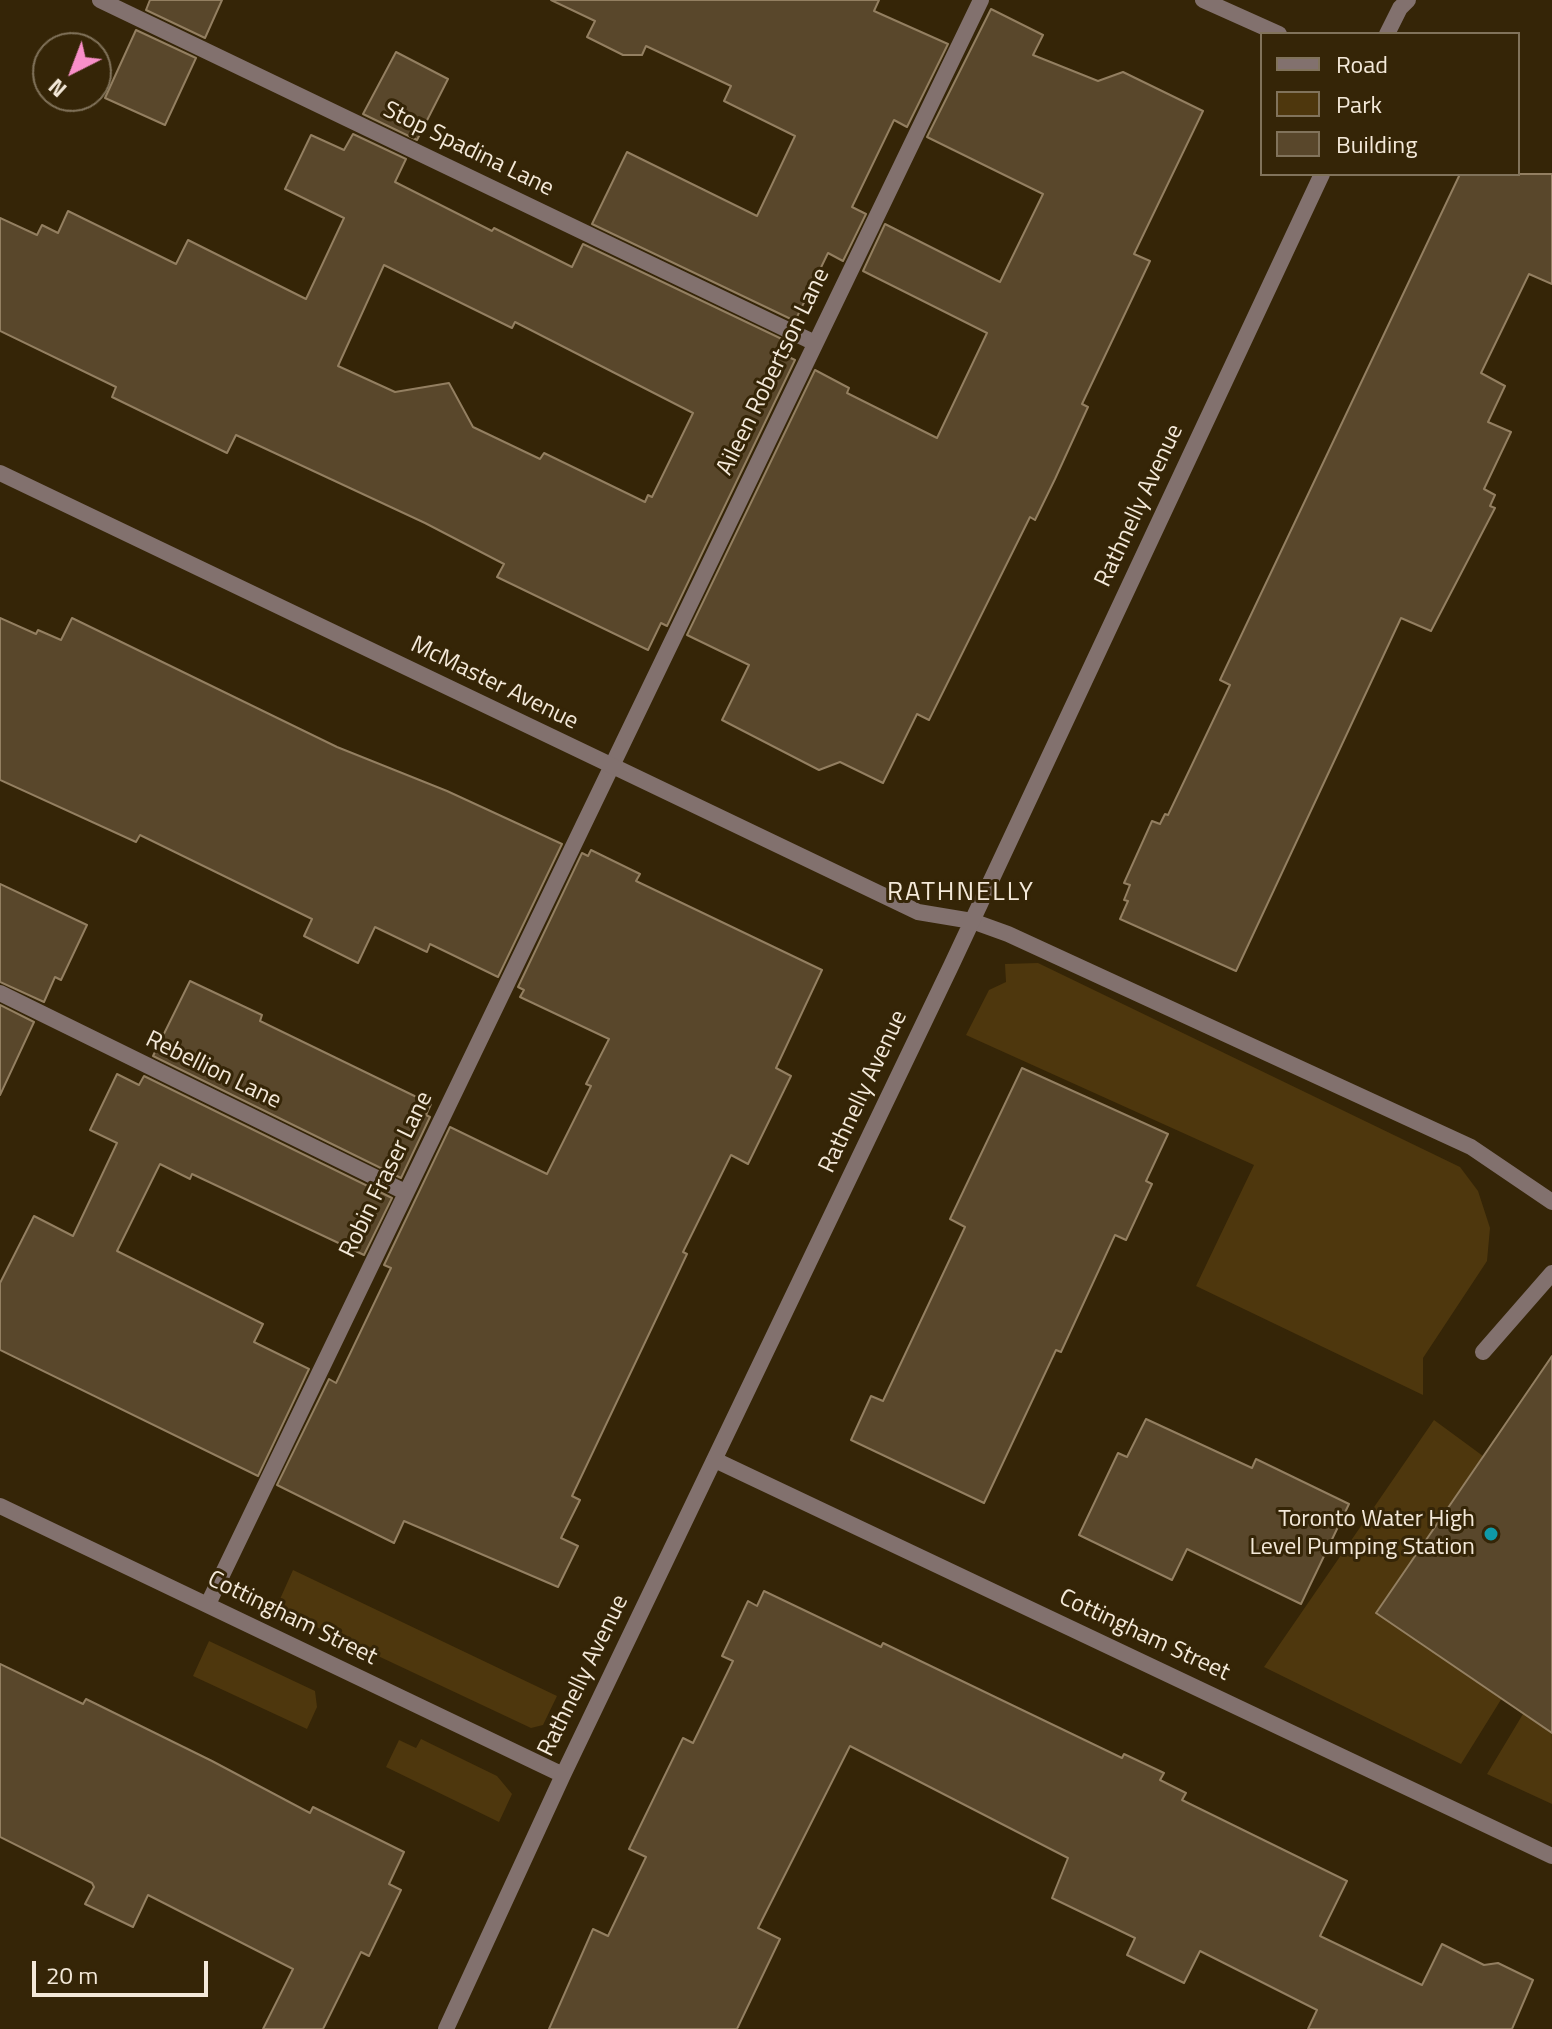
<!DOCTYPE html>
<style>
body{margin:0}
#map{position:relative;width:1552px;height:2029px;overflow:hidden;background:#352507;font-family:"Titillium Web",sans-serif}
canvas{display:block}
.legend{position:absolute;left:1260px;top:32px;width:260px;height:144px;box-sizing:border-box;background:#352507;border:2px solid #81735b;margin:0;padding:10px 14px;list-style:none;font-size:24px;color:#f4e9d9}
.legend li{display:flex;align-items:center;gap:16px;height:40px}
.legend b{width:40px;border:2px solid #81735b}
.north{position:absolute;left:32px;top:32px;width:80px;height:80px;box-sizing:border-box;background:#352507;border:2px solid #81735b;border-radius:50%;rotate:222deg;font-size:22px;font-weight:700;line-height:32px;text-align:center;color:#f4e9d9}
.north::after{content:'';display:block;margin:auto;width:28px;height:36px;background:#f98fc9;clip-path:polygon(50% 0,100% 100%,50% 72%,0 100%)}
.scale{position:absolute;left:32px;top:1961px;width:176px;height:36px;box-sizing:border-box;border:4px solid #f4e9d9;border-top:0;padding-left:10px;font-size:24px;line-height:28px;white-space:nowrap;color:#f4e9d9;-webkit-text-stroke:6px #352507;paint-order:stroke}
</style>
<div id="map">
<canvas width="1552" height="2029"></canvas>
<ul class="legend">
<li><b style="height:10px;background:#82716e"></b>Road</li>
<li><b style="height:22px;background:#4e370d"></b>Park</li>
<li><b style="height:22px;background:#59472b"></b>Building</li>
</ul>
<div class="north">N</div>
<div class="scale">20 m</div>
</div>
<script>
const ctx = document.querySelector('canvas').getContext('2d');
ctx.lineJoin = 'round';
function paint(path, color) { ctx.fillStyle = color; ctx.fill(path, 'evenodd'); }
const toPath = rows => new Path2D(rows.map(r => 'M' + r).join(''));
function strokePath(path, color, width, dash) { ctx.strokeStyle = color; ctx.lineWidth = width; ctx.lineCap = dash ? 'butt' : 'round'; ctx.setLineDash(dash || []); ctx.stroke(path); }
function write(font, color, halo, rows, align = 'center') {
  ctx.font = font + ' "Titillium Web",sans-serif'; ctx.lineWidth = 6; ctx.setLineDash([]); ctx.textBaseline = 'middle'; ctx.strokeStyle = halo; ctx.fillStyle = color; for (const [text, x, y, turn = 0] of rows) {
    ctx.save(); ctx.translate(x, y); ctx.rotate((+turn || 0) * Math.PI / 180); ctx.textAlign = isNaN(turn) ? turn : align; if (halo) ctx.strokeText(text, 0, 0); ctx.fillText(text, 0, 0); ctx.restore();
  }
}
paint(toPath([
 [1038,963,1460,1167,1478,1191,1490,1228,1487,1261,1423,1358,1423,1395,1196,1286,1254,1165,966,1035,989,990,1006,982,1005,964],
 [1434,1420,1483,1456,1376,1612,1502,1698,1461,1764,1264,1667],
 [293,1570,557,1696,543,1725,531,1728,276,1608],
 [209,1641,315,1691,317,1707,307,1729,193,1676],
 [1523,1714,1552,1733,1552,1804,1487,1774],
 [421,1739,497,1776,512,1794,499,1822,386,1767,399,1740,416,1748]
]), '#4e370d');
const building = toPath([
 [150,0,222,0,205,38,146,10,150,0],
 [551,0,879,0,874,11,948,44,907,127,894,120,852,207,866,214,843,261,828,253,795,321,592,224,627,152,757,216,795,136,724,101,731,86,646,46,642,55,623,55,587,37,595,21,551,0],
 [991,9,1043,35,1033,55,1098,81,1123,72,1203,111,1134,254,1150,261,1082,404,1088,407,1055,479,1035,520,1030,517,929,720,917,714,883,783,840,762,819,770,722,720,749,665,687,635,815,370,849,388,847,393,937,438,987,333,863,271,885,224,1000,282,1043,194,927,137,991,9],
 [136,30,196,58,165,125,105,98,136,30],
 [396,52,448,79,417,140,363,114,396,52],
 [353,134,406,159,395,182,492,231,494,228,572,267,583,244,786,341,780,353,795,360,667,626,661,623,648,650,497,577,504,564,425,523,236,435,227,453,112,397,116,387,0,331,0,218,37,235,42,225,58,233,68,211,176,264,188,240,306,299,344,218,285,189,311,135,344,150,353,134],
 [384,265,512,328,515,322,693,413,652,497,648,495,645,502,544,453,540,459,473,427,449,383,395,392,338,366,384,265],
 [1460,174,1552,174,1552,284,1529,274,1481,373,1505,386,1488,422,1511,432,1484,489,1495,495,1490,506,1495,508,1431,631,1401,618,1236,971,1120,919,1128,901,1124,900,1130,885,1124,883,1152,821,1160,824,1165,814,1168,815,1230,685,1220,680,1460,174],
 [0,618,36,634,38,630,61,640,72,618,337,747,447,791,562,844,498,977,430,944,427,952,375,927,358,963,304,936,312,919,140,835,136,842,0,780,0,618],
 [591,850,640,874,636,881,822,970,776,1068,791,1076,748,1164,731,1155,683,1252,687,1254,572,1496,580,1500,561,1538,578,1546,558,1587,404,1521,394,1543,277,1485,329,1379,336,1383,391,1268,384,1265,450,1127,547,1174,591,1086,586,1084,609,1039,520,997,524,990,518,987,582,853,588,856,591,850],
 [0,884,87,925,61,980,55,977,44,1002,0,982,0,884],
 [190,981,262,1015,260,1021,431,1104,426,1115,430,1117,401,1178,153,1056,190,981],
 [0,1005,34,1022,0,1095,0,1005],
 [1022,1068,1168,1134,1146,1181,1152,1184,1126,1240,1115,1235,1061,1352,1056,1350,984,1503,851,1440,871,1396,883,1401,965,1227,950,1219,1022,1068],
 [117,1074,139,1085,144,1076,392,1198,364,1255,192,1174,190,1179,160,1164,117,1251,263,1324,254,1342,309,1369,258,1476,0,1350,0,1283,34,1216,73,1236,117,1143,90,1130,117,1074],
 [1552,1356,1552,1733,1376,1613,1552,1356],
 [1146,1419,1252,1468,1256,1459,1349,1504,1301,1604,1187,1549,1172,1580,1079,1535,1118,1453,1127,1457,1146,1419],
 [764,1591,881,1647,883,1643,1122,1758,1124,1754,1164,1773,1160,1780,1186,1793,1182,1800,1347,1881,1320,1936,1422,1985,1442,1944,1484,1965,1498,1963,1533,1980,1512,2029,1308,2029,1317,2010,1200,1951,1184,1983,1127,1955,1135,1938,1052,1898,1068,1858,850,1746,758,1928,780,1939,737,2029,549,2029,593,1929,608,1936,646,1857,629,1849,683,1738,693,1743,733,1661,722,1656,748,1601,757,1606,764,1591],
 [0,1664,83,1704,86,1699,212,1761,310,1813,313,1807,404,1852,389,1884,401,1890,369,1956,361,1952,323,2029,263,2029,293,1969,148,1895,133,1927,85,1904,94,1887,92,1883,0,1837,0,1664]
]);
paint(building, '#59472b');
strokePath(building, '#937f61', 2);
strokePath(toPath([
 [100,0,815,343],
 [972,921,1008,934,1471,1147,1552,1202],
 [0,993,405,1192],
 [1483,1352,1552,1273],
 [208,1604,981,0]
]), '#82716e', 16);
strokePath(toPath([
 [1203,0,1279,34],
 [1387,34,1400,8,1408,0],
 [0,473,918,912,972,921],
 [715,1460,1552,1856],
 [0,1506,563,1775],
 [446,2029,563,1775,951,966,1322,174]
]), '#82716e', 16);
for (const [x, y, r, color] of [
 [1491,1534,8,"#0f9aa8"]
]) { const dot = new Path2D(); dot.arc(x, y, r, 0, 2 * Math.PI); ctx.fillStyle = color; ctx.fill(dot); strokePath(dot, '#352507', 3); }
write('24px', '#f4e9d9', '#352507', [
 ["Stop Spadina Lane",468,150,26],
 ["Aileen Robertson Lane",774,372,-64],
 ["Rathnelly Avenue",1140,506,-65],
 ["McMaster Avenue",494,684,26],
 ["Rebellion Lane",213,1071,26],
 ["Rathnelly Avenue",864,1092,-65],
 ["Robin Fraser Lane",387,1175,-64],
 ["Cottingham Street",292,1619,26],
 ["Cottingham Street",1144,1636,25],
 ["Rathnelly Avenue",584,1676,-64]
]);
write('24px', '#f4e9d9', '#352507', [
 ["Toronto Water High",1475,1520],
 ["Level Pumping Station",1475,1548]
], 'right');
ctx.letterSpacing = '2px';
write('26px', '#f4e9d9', '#352507', [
 ["RATHNELLY",961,894]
]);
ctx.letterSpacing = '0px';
</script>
